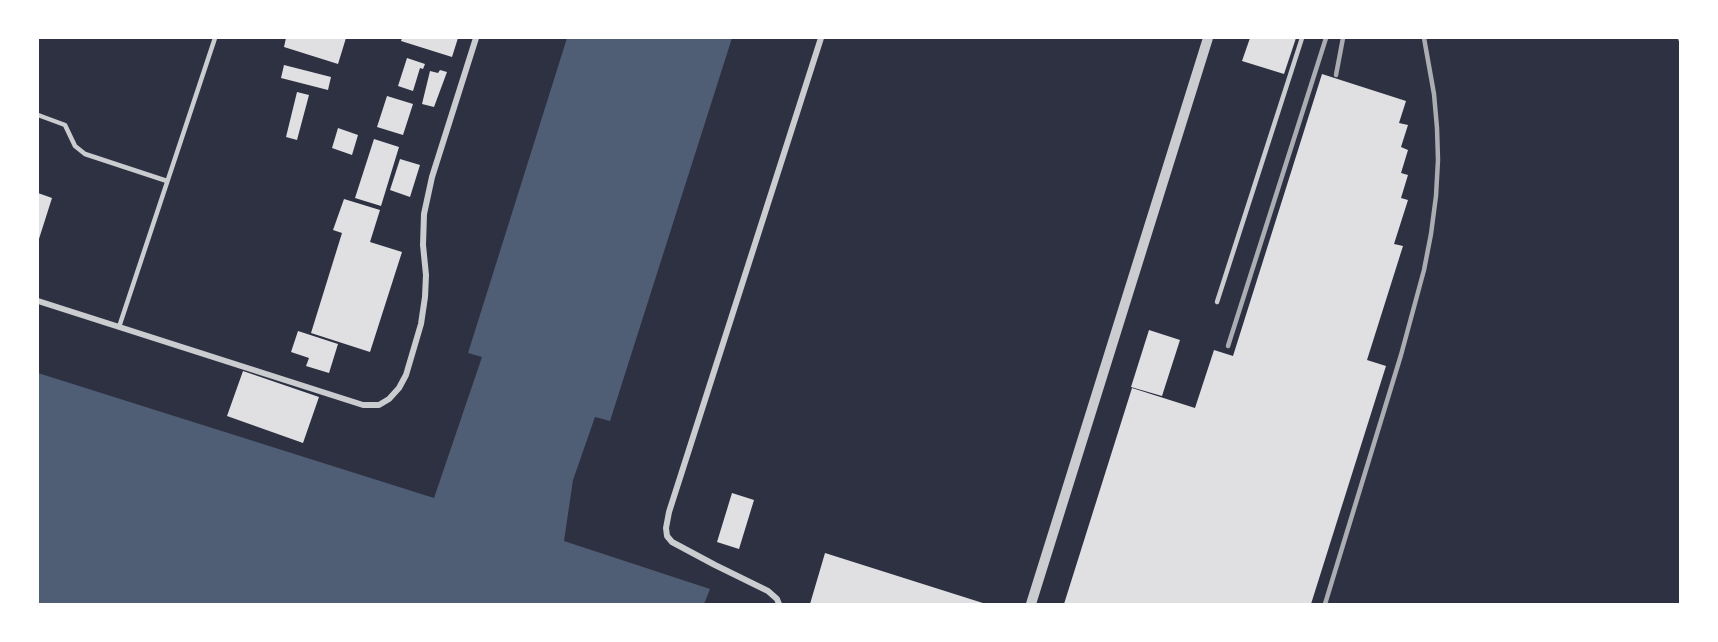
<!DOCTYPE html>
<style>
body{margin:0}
#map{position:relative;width:1718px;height:642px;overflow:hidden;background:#2d3142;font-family:Cabin,sans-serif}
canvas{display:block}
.frame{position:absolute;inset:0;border:39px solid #fff;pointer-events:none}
</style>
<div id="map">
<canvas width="1718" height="642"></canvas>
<div class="frame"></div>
</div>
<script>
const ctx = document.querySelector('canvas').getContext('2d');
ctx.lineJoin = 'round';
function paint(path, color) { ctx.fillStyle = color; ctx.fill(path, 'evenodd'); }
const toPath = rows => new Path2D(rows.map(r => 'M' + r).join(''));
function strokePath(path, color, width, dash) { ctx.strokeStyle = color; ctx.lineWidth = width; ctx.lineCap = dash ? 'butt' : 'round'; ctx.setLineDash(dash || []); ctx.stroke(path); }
paint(toPath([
 [567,38,732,38,610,421,595,417,573,480,564,541,710,589,704,604,38,604,38,373,434,498,482,357,468,353]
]), '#4f5d75');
paint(toPath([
 [286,38,346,38,338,64,284,47],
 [402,38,458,38,452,57,401,41],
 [1250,38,1296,38,1284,74,1242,61],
 [407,58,425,64,423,69,420,68,413,91,398,86],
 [284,65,331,77,328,90,281,78],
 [440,70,447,72,434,107,422,104,430,71,438,73],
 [1322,74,1406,101,1399,123,1408,125,1401,147,1408,150,1401,173,1408,175,1401,198,1408,200,1394,244,1403,246,1367,360,1386,366,1311,604,1064,604,1132,388,1195,408,1214,350,1233,356],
 [297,92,309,95,297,140,286,137],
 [387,96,413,104,403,135,377,127],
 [338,128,358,135,352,155,332,148],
 [374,139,399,147,381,206,355,198],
 [400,159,420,165,410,197,390,190],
 [38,193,52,198,38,242],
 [344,199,380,210,370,242,402,252,370,352,311,333,342,233,333,230],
 [1149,330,1180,340,1162,396,1131,387],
 [298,331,338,344,329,373,306,366,309,358,291,352],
 [243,371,319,397,303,443,227,416],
 [732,493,754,500,739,549,717,542],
 [825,553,986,604,810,604]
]), '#e0e0e3');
strokePath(toPath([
 [38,115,65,125,75,146,85,154,167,181],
 [1217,302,1302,38],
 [119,327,215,38]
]), '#caccd0', 4.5);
strokePath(toPath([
 [38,301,363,405,379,405,389,399,399,388,406,375,421,324,425,297,426,275,423,245,424,214,432,177,476,38],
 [779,604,777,599,768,591,715,565,672,542,667,536,666,528,669,512,821,38]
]), '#caccd0', 6);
strokePath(toPath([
 [1031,604,1208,38]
]), '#caccd0', 10);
strokePath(toPath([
 [1680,38,1680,39],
 [1336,75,1343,38],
 [1228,346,1326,38],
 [1325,604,1401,355,1424,270,1431,234,1436,196,1438,160,1437,128,1434,94,1424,38]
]), '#abadb3', 4.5);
</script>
